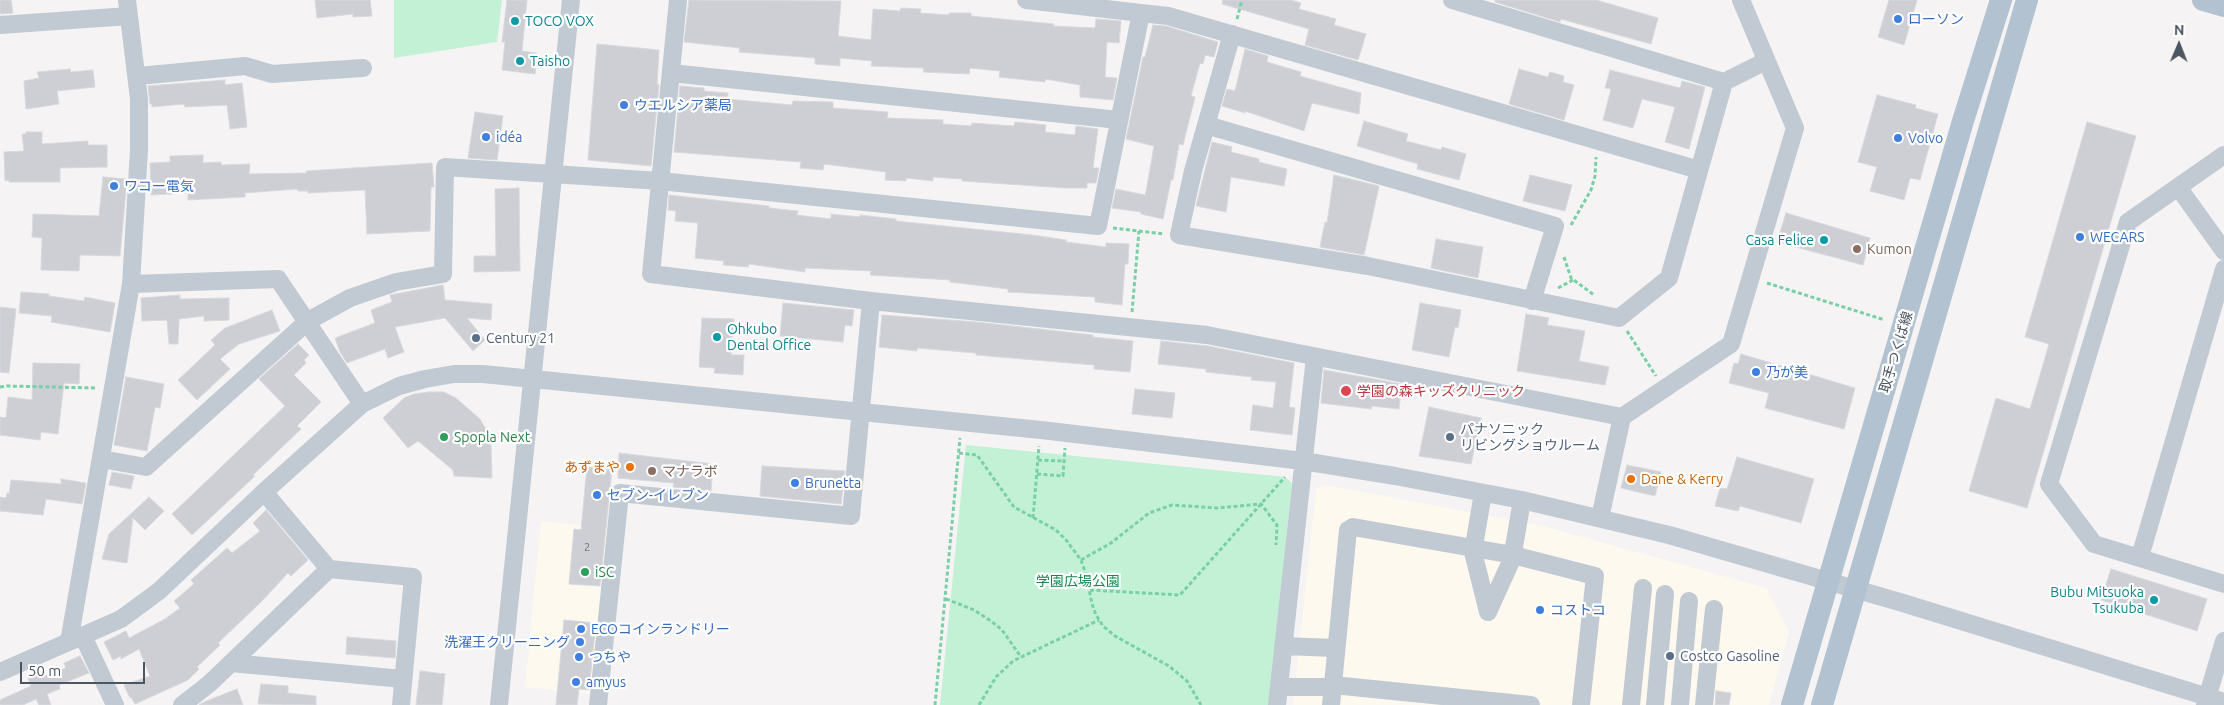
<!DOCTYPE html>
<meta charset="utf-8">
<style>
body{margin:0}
#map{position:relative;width:2224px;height:705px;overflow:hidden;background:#f5f3f3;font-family:Ubuntu,sans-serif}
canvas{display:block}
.north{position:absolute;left:2154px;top:20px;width:50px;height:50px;-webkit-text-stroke:4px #fff;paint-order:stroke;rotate:1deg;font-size:14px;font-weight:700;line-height:20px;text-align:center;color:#4a5661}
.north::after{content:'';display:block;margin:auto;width:18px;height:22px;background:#4a5661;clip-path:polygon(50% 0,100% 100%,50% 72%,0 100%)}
.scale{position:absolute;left:20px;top:662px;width:125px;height:22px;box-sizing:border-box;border:2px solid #4a5661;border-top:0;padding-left:6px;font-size:15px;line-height:18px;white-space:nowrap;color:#4a5661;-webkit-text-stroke:4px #fff;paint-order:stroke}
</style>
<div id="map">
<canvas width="2224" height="705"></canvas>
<div class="north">N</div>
<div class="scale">50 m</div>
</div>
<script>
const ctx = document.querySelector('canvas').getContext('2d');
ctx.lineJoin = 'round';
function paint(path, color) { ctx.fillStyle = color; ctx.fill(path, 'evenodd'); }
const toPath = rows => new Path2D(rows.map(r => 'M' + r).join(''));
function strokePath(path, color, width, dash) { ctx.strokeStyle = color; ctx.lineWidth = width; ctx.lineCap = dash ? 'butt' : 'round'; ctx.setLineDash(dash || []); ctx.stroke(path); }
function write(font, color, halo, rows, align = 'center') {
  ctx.font = font + ' Ubuntu,"Noto Sans JP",sans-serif'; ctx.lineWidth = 4.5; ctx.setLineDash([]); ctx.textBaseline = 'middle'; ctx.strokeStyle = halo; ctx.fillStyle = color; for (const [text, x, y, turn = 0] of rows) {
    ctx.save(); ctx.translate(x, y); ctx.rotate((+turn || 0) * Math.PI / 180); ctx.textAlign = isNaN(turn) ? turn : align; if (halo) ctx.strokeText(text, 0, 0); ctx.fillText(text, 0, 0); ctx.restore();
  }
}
paint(toPath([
 [1326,485,1543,526,1766,588,1789,632,1769,705,1293,705,1316,489,1320,486],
 [541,521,609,528,593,694,525,687]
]), '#fdf9ef');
paint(toPath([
 [394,0,502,0,497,42,394,58],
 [966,445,1285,477,1292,483,1269,705,940,705]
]), '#c3f1d5');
const building = toPath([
 [0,0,11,0,13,13,0,14,0,0],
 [315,0,370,0,372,16,353,17,353,14,317,18,315,0],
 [507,0,527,0,522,51,537,53,535,74,502,70,505,42,502,42,507,0],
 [689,0,841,1,838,36,871,40,873,9,900,11,901,8,921,9,920,13,949,15,949,13,971,13,971,16,1054,24,1053,26,1095,28,1096,19,1121,21,1119,43,1107,42,1105,77,1117,78,1113,100,1080,97,1080,85,1045,79,1045,82,999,77,1000,71,970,68,969,74,923,72,924,68,871,66,872,61,840,58,840,66,815,64,815,58,739,52,740,48,684,42,689,0],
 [1223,0,1291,0,1301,3,1299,9,1336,19,1334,25,1366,34,1358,60,1305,45,1309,29,1222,4,1223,0],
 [1495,0,1596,0,1658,18,1651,44,1561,19,1560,22,1495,2,1495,0],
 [1889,0,1917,0,1904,45,1878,37,1889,0],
 [1153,25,1166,26,1218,42,1214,57,1205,55,1203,64,1200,63,1191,96,1195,97,1183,145,1179,144,1173,180,1171,180,1163,219,1141,214,1141,212,1112,208,1116,189,1145,195,1146,192,1154,146,1126,139,1143,57,1145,57,1153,25],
 [597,44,659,50,657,84,659,85,651,166,588,160,597,44],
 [1245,49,1268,56,1267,62,1301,72,1300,76,1361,93,1359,114,1312,103,1304,131,1245,111,1245,113,1222,106,1227,89,1235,91,1245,49],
 [70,69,71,72,93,70,95,87,57,91,59,104,26,109,24,81,39,78,37,72,70,69],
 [1519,69,1548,77,1550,72,1564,76,1563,82,1574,85,1564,120,1509,104,1519,69],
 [1610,70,1680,88,1682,81,1705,87,1689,149,1665,142,1675,107,1642,99,1633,128,1603,120,1611,89,1605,88,1610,70],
 [225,80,225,85,242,83,247,127,230,129,227,105,185,107,184,104,152,107,152,104,150,104,148,86,225,80],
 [680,86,704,88,704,91,728,93,728,99,759,102,792,105,793,101,833,102,833,108,888,112,887,118,943,120,943,124,971,126,972,123,1014,126,1015,122,1046,125,1045,132,1075,135,1076,126,1098,129,1093,168,1099,168,1096,183,1087,183,1087,188,1066,188,962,181,962,179,933,177,933,181,906,178,906,181,885,180,886,172,824,164,823,170,800,168,801,162,674,152,680,86],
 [1877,95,1916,105,1915,108,1938,114,1920,180,1910,178,1904,200,1870,191,1877,167,1858,162,1877,95],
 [475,112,503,116,497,160,468,158,475,112],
 [1364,121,1408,134,1406,141,1441,150,1442,147,1466,154,1459,180,1417,169,1418,164,1357,146,1364,121],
 [2087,122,2136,136,2027,508,1969,491,1996,398,2030,409,2049,344,2025,337,2087,122],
 [26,132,42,132,42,144,88,141,88,145,107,145,107,167,60,168,60,182,9,182,9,180,5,181,4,152,24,151,22,134,26,134,26,132],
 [1212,142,1232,147,1231,152,1259,159,1259,162,1287,169,1284,186,1231,177,1226,212,1196,206,1212,142],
 [203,155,203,163,221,162,221,165,250,164,249,174,307,173,306,171,432,163,434,187,431,187,430,231,367,234,365,190,308,193,308,191,298,191,297,189,245,193,245,197,188,200,188,193,151,195,150,163,170,162,170,156,203,155],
 [1334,175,1379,186,1364,255,1320,247,1325,222,1327,223,1334,175],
 [1530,175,1572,185,1565,211,1523,201,1530,175],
 [103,177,127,179,120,256,80,255,79,271,41,270,42,238,32,237,33,214,99,216,103,177],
 [519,188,520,271,474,272,474,256,496,256,495,189,519,188],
 [669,195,769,206,769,208,798,211,797,215,831,219,831,214,860,217,860,215,896,219,896,221,1032,235,1066,240,1066,242,1106,247,1106,243,1129,244,1128,264,1125,264,1122,305,1095,302,1095,297,1008,292,1008,289,950,282,950,280,870,275,871,271,805,268,805,272,749,264,748,267,723,265,724,261,695,258,698,223,675,221,676,211,668,210,669,195],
 [1786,213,1870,238,1863,265,1777,242,1786,213],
 [1436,239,1483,247,1478,278,1431,268,1436,239],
 [443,285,445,300,492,304,491,320,467,318,485,340,473,351,445,318,395,327,404,352,388,358,385,349,347,363,340,352,335,338,375,323,371,310,392,302,390,295,443,285],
 [21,292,49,294,49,296,84,301,85,297,115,303,110,332,51,322,52,316,19,313,21,292],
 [180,295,180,299,229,298,229,320,204,321,204,316,179,319,178,344,169,344,167,320,142,321,141,298,180,295],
 [783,303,854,310,852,326,845,325,843,342,780,336,783,303],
 [1420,303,1461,310,1458,328,1455,327,1449,357,1412,350,1420,303],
 [0,307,16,309,9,373,0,372,0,307],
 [272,310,280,331,239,344,220,359,230,369,197,400,178,380,215,345,211,340,225,328,272,310],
 [1526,314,1549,318,1547,325,1585,331,1579,361,1609,367,1605,385,1517,371,1526,314],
 [882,315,976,322,1093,335,1093,337,1133,341,1130,372,1094,369,1094,365,976,355,976,353,917,348,917,351,879,347,882,315],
 [702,318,734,319,731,355,744,355,743,375,714,373,715,368,699,367,702,318],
 [1161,341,1208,346,1294,363,1289,407,1295,408,1292,435,1250,430,1253,405,1273,408,1276,382,1251,380,1252,377,1206,372,1206,369,1158,364,1161,341],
 [298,344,309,355,304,360,306,363,294,375,321,402,297,426,301,429,253,475,255,476,192,535,172,514,285,406,259,379,298,344],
 [1741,354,1855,388,1844,429,1765,408,1769,393,1729,383,1734,363,1738,364,1741,354],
 [33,363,80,364,79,384,64,383,58,434,41,432,40,440,0,435,0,417,6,418,8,397,32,400,33,363],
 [1324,370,1402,384,1399,409,1372,406,1371,409,1321,403,1324,370],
 [126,377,164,384,160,408,155,407,147,451,114,445,126,377],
 [1135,389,1175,393,1172,418,1132,414,1135,389],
 [429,392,444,392,456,398,480,419,488,433,491,446,492,478,454,476,453,470,418,441,408,448,383,418,404,398,414,394,429,392],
 [1429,407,1481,418,1471,464,1419,456,1429,407],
 [619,453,713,464,711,491,673,487,674,483,618,478,619,453],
 [1737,457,1814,479,1801,523,1740,506,1738,511,1715,506,1720,488,1727,489,1737,457],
 [1627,465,1661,472,1655,496,1621,488,1627,465],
 [762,466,845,471,841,504,760,496,762,466],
 [587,467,612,469,600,586,569,584,574,529,581,530,587,467],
 [112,472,134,476,131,489,109,485,112,472],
 [61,479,86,483,82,504,46,499,43,515,0,511,0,497,6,498,7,493,9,494,11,480,61,484,61,479],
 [149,497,164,511,145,530,133,518,127,563,102,559,109,534,149,497],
 [266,510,308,560,291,576,288,573,261,602,218,643,220,645,197,667,199,669,188,680,135,704,131,697,130,698,124,685,150,676,139,649,121,659,121,656,113,660,104,642,126,631,129,638,165,619,180,608,174,601,194,584,191,580,227,548,232,553,260,531,253,523,266,510],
 [2111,569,2207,599,2197,631,2101,600,2111,569],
 [564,620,596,623,589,690,579,689,577,705,556,705,564,620],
 [347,637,396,641,395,658,346,654,347,637],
 [80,656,89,673,59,685,60,689,47,694,51,705,39,705,36,699,23,705,0,705,0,700,31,686,28,678,40,673,41,678,66,668,64,663,80,656],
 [420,671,445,674,442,705,416,705,420,671],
 [261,684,288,686,288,693,316,696,316,705,258,704,261,684],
 [237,689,243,705,199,705,204,702,237,689],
 [1716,691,1731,693,1729,705,1715,705,1716,691]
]);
paint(building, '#cdcfd5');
strokePath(building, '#d7d9de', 1);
strokePath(toPath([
 [1237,19,1242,0],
 [1571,225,1591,190,1595,176,1596,157],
 [1113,228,1164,234],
 [1564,257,1571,278,1594,295],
 [1767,283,1885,320],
 [1558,288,1573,280],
 [1132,312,1139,231],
 [1627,331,1656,376],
 [0,387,7,386,97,388],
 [959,453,977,455,1014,507,1056,530,1066,540,1081,560,1086,574,1092,604,1096,615,1103,626,1115,636,1169,666,1187,681,1201,705],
 [1038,460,1064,461],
 [1037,474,1063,476,1065,448],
 [1033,518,1039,446],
 [1081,560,1111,543,1149,513,1172,505,1217,508,1261,504,1277,525,1276,545],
 [1090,590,1180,595,1285,477],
 [946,599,974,610,991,621,1002,630,1021,657],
 [935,705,960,438],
 [979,705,996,677,1013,661,1099,620]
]), '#7ad0a6', 3, [4, 2.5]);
strokePath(toPath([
 [678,0,651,274,871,301,1207,335,1622,417,1731,344,1795,128,1741,0],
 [1026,0,1168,16,1699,170],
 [0,25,129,16],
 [1232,34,1193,171,1179,235,1368,266,1619,318,1669,278,1724,82,1452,0],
 [671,73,1119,120],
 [138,76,245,66,272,74,363,68],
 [1724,82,1766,61],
 [1206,125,1555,226,1532,301],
 [2224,155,2128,222,2049,484,2094,544,2224,584],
 [2178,187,2224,251],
 [131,284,278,279,362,404],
 [101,459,146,467,308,321,350,298,396,282,443,274,445,167,660,181,1098,226,1141,13],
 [264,492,329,569,413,577,401,705],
 [1483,493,1473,552,1488,612],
 [1600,518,1622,417],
 [2140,557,2224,269],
 [1488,612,1512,559,1522,500],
 [83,636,115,705],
 [69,642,131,284,139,150,139,99,127,0],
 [1283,646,1335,648],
 [231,663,329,569],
 [0,672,121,619,159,591,264,492,362,404,399,386,425,379,454,374,483,374,1041,430,1303,461,1395,476,1522,500,1669,535,1903,603,2224,702],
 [1279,687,1326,687,1333,685,1531,705],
 [182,705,209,684,231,663,403,679],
 [499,705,571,0],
 [598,705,620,493,851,516,871,301],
 [1277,705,1315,357],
 [1331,705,1348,530,1353,527,1513,555,1595,576,1581,705],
 [1631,705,1643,588],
 [1655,705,1665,594],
 [1680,705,1689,601],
 [1704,705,1714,609],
 [2205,705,2224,641]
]), '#c1cad2', 18);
strokePath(toPath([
 [2203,0,2224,6],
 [1792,705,1963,121,2001,0],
 [1822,705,2027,0]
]), '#b3c2d1', 22);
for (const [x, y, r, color] of [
 [1898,19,5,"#3f7fe0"],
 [515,21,5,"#0f9aa8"],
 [520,61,5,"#0f9aa8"],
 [624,105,5,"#3f7fe0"],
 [486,137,5,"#3f7fe0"],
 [1898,138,5,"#3f7fe0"],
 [114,186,5,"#3f7fe0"],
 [2080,237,5,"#3f7fe0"],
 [1824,240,5,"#0f9aa8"],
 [1857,249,5,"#8d6e63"],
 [717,337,5,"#0f9aa8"],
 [476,338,5,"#5c6f8a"],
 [1756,372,5,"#3f7fe0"],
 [1346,391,6,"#e0444e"],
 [444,437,5,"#2e9e5b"],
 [1450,437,5,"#5c6f8a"],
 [630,467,5,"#e8710a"],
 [652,471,5,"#8d6e63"],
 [1631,479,5,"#e8710a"],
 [795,483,5,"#3f7fe0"],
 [597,495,5,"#3f7fe0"],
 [585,572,5,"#2e9e5b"],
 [2154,600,5,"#0f9aa8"],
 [1540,610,5,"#3f7fe0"],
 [581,629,5,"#3f7fe0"],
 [580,642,5,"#3f7fe0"],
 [1670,656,5,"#5c6f8a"],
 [579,657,5,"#3f7fe0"],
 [576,682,5,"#3f7fe0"]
]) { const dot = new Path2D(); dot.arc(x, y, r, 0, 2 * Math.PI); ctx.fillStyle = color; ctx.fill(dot); strokePath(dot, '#fff', 2); }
write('11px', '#6b747e', null, [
 ["2",587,547]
]);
write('14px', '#366cbe', '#fff', [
 ["ローソン",1908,19],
 ["ウエルシア薬局",634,105],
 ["idéa",496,137],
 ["Volvo",1908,138],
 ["ワコー電気",124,186],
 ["WECARS",2090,237],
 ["乃が美",1766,372],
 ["Brunetta",805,483],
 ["セブン-イレブン",607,495],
 ["コストコ",1550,610],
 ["ECOコインランドリー",591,629],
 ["洗濯王クリーニング",570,642,"right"],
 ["つちや",589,657],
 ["amyus",586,682]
], 'left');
write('14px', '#0d838f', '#fff', [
 ["TOCO VOX",525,21],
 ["Taisho",530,61],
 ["Casa Felice",1814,240,"right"],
 ["Ohkubo",727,329],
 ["Dental Office",727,345],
 ["Bubu Mitsuoka",2144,592,"right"],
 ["Tsukuba",2144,608,"right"]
], 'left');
write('14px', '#785e54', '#fff', [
 ["Kumon",1867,249],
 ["マナラボ",662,471]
], 'left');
write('14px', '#4e5e75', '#fff', [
 ["Century 21",486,338],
 ["パナソニック",1460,429],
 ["リビングショウルーム",1460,445],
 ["Costco Gasoline",1680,656]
], 'left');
write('14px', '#4a5661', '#fff', [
 ["取手つくば線",1896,352,-73]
]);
write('14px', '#be3a42', '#fff', [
 ["学園の森キッズクリニック",1357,391]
], 'left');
write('14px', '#27864d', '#fff', [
 ["Spopla Next",454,437],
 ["iSC",595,572]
], 'left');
write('14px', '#c56008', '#fff', [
 ["あずまや",620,467],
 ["Dane & Kerry",1641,479,"left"]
], 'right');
write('14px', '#17864f', '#fff', [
 ["学園広場公園",1078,581]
]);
</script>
